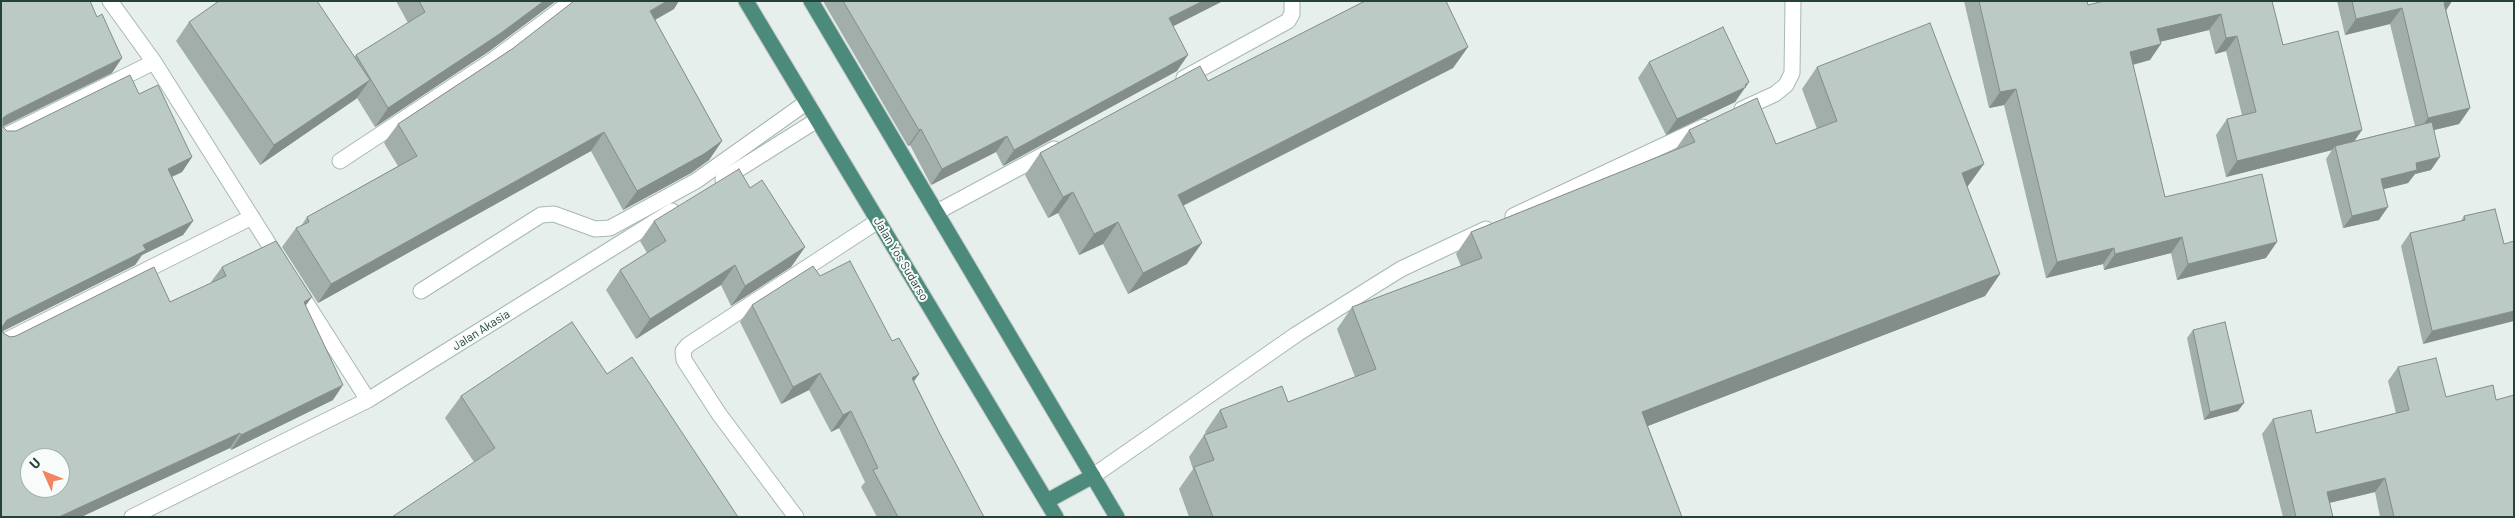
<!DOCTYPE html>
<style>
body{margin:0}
#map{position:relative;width:2515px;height:518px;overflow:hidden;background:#e6efeb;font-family:Barlow,sans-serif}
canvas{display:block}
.frame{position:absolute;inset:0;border:2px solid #24423a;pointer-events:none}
.north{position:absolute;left:20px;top:448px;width:50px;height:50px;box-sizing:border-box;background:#f7fbf9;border:1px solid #a3b1ad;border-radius:50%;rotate:314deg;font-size:14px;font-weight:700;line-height:20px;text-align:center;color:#24423a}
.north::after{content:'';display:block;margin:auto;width:18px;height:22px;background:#f4845f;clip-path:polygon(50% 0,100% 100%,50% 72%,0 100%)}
</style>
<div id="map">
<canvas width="2515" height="518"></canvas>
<div class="frame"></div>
<div class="north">U</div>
</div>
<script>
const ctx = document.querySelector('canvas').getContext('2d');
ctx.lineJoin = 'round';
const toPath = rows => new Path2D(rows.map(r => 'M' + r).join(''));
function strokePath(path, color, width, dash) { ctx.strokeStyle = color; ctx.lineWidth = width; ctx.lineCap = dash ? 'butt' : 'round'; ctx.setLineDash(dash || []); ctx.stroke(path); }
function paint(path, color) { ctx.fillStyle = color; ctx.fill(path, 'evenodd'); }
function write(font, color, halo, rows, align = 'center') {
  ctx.font = font + ' Barlow,sans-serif'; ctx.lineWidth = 4; ctx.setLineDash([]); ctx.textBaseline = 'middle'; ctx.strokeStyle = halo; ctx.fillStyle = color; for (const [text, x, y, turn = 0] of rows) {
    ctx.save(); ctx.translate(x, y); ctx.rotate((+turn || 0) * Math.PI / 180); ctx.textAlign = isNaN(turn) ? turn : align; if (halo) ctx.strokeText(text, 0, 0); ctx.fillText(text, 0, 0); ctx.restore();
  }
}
const service = toPath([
 [1184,78,1288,21,1292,14,1292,1],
 [1742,109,1775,94,1786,85,1792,73,1793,1],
 [340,161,493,60,572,1],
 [937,212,1054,149],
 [1513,216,1703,127],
 [421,291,541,215,554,214,595,229,610,228,696,181,807,102],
 [1093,476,1297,334,1401,269,1486,229],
 [796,517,719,414,684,360,683,351,688,345,878,221]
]);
const minor = toPath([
 [110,1,154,62,280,262],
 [1,138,154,62],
 [723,179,817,120],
 [296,287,368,400],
 [1,343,252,217],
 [132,517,368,400,672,211]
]);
const trunk = toPath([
 [746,1,1056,517],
 [811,1,1117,517],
 [1047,501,1093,476]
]);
strokePath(service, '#a8b8b2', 17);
strokePath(minor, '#a8b8b2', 17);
strokePath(trunk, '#c2cac8', 17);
strokePath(service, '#fff', 15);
strokePath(minor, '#fff', 15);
strokePath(trunk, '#4c8a7c', 15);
paint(toPath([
 [1,1,112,73,3,127,7,131,16,131,139,94,192,157,182,172,172,177,193,221,183,235,142,255,135,265,3,331,3,333,10,337,170,302,212,283,211,282,222,267,306,306,333,400,231,450,230,448,81,517,1,517],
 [396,1,556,1,488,52,375,127,357,98,260,165,176,41,189,22,354,57,356,55,408,23],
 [825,1,1223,1,1173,26,1177,71,1003,166,996,152,931,185,910,145,908,146,824,3],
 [1964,1,2087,1,2088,5,2272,1,2283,45,2362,130,2354,141,2415,126,2390,24,2345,35,2337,1,2452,1,2446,10,2470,108,2459,124,2434,130,2431,170,2415,174,2408,183,2384,189,2379,220,2343,228,2326,159,2332,150,2226,177,2216,135,2227,119,2242,115,2226,51,2215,54,2209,30,2160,42,2150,60,2133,65,2165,197,2266,258,2177,280,2171,253,2104,270,2103,264,2046,278,2004,105,1989,108],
 [674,9,655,20,722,141,709,160,691,173,623,210,591,151,318,303,282,247,296,228,301,226,307,217,398,166,384,143,398,124,512,49],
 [1468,47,1453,68,1183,206,1187,264,1128,294,1103,244,1079,255,1058,213,1048,218,1025,175,1040,153,1208,81],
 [1649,62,1749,82,1735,102,1666,135,1638,78],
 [1817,67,1968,186,1967,187,2000,274,1985,296,1648,426,1682,517,1189,517,1179,489,1193,469,1189,457,1204,435,1206,435,1205,432,1220,410,1288,402,1355,377,1337,329,1352,307,1461,266,1456,254,1471,232,1675,150,1689,130,1776,144,1817,129,1802,89],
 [750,188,805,247,791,267,731,306,721,285,636,339,606,290,620,270,647,253,640,241,654,221],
 [2464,216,2504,244,2423,344,2401,246,2410,233,2461,221],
 [820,276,892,341,919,374,914,381,940,434,984,517,877,517,861,487,865,482,839,428,831,432,809,390,781,404,740,322,752,305],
 [2193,330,2238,411,2204,420,2187,338],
 [2398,367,2446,397,2514,517,2380,517,2375,492,2329,503,2333,517,2283,517,2262,434,2273,419,2316,433,2396,413,2388,381],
 [607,374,474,462,445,418,461,396]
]), '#a1aea9');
paint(toPath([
 [544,1,556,1,488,52,375,127,388,108],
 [667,1,679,1,674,9,637,30,650,11],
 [1203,1,1223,1,1158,34,1169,18],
 [2452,1,2442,17,2444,3],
 [2402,8,2390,24,2345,35,2356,19],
 [2221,14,2209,30,2146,45,2157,29],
 [2237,36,2226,51,2215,54,2226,38],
 [2161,44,2150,60,2119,68,2130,52],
 [1468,47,1453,68,1162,216,1178,195],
 [1188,55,1177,71,1003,166,1014,150],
 [122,58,112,73,1,127,3,118,7,115],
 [370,80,356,99,260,165,274,145],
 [1749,82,1735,102,1666,135,1677,119],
 [2016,89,2004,105,1989,108,2000,92],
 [2470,108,2459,124,2417,134,2428,118],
 [921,129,910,145,908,146,919,130],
 [2362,130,2351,146,2335,146,2332,150,2226,177,2237,161],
 [604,132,591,151,318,303,331,284],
 [1007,136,996,152,931,185,942,169],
 [722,141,709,160,691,173,623,210,637,191],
 [192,157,182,172,158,183,168,169],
 [2440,157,2431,170,2415,174,2408,183,2372,192,2381,179,2416,163],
 [1984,164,1968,186,1946,195,1962,173],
 [1073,192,1058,213,1048,218,1063,197],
 [2388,207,2379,220,2343,228,2352,216],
 [193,221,183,235,142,255,135,265,1,332,1,328,7,320,143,245],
 [1118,222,1103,244,1079,255,1094,234],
 [2182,237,2171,253,2104,270,2115,254],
 [2277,242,2266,258,2177,280,2188,264],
 [1202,243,1187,264,1128,294,1143,273],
 [805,247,791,267,731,306,745,286],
 [2114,248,2103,264,2046,278,2057,262],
 [735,265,721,285,636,339,650,319],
 [2000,274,1985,296,1627,434,1642,412],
 [312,297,301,312,304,302],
 [2514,311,2514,321,2423,344,2432,331],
 [820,373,809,390,781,404,793,387],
 [919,374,907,391,912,378],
 [343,385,333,400,231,450,241,435],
 [2244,403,2238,411,2204,420,2210,412],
 [851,411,839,428,831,432,843,415],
 [240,433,230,448,81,517,59,517],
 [2385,478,2375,492,2316,506,2327,492]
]), '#838d89');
const building = toPath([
 [1,1,90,1,97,17,102,14,122,58,7,115,3,118,3,127,7,131,16,131,130,75,139,94,158,85,192,157,168,169,193,221,143,245,146,250,7,320,2,327,3,333,10,337,16,336,154,267,170,302,226,276,222,267,276,241,312,297,304,302,343,385,241,435,240,433,59,517,1,517,1,1],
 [30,458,60,458,60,488,30,488,30,458],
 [219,1,317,1,370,80,274,145,189,22,219,1],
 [419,1,544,1,501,33,388,108,356,55,425,12,419,1],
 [574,1,667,1,650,11,722,141,704,154,637,191,604,132,331,284,296,228,309,222,307,217,417,156,398,124,512,49,574,1],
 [843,1,1203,1,1169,18,1188,55,1014,150,1007,136,942,169,921,129,919,130,843,1],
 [1365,1,1446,1,1468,47,1178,195,1202,243,1143,273,1118,222,1094,234,1073,192,1063,197,1040,153,1200,66,1208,81,1365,1],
 [1979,1,2087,1,2088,5,2104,1,2272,1,2283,45,2338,31,2362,130,2237,161,2227,119,2256,112,2237,36,2226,38,2221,14,2157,29,2161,44,2130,52,2165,197,2262,174,2277,242,2188,264,2182,237,2115,254,2114,248,2057,262,2016,89,2000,92,1979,1],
 [2352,1,2451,1,2444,3,2470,108,2428,118,2402,8,2356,19,2352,1],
 [1930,23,1984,164,1962,173,2000,274,1642,412,1682,517,1213,517,1194,467,1214,460,1204,435,1227,427,1220,410,1282,386,1288,402,1376,369,1352,307,1482,258,1471,232,1695,142,1689,130,1757,98,1776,144,1837,121,1817,67,1930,23],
 [1723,27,1749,82,1745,85,1746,87,1677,119,1649,62,1723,27],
 [2432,122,2440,157,2416,163,2417,170,2381,179,2388,207,2352,216,2335,146,2432,122],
 [739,169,750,188,762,180,805,247,745,286,735,265,650,319,620,270,666,241,654,221,739,169],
 [2495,209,2504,244,2514,241,2514,311,2432,331,2410,233,2465,220,2464,216,2495,209],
 [850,261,892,341,899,338,919,374,912,378,940,434,984,517,898,517,873,470,878,468,851,411,843,415,820,373,793,387,752,305,813,266,820,276,850,261],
 [572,322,607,374,632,357,738,517,392,517,495,448,461,396,572,322],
 [2225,322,2244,403,2210,412,2193,330,2225,322],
 [2436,358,2446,397,2493,385,2496,400,2514,395,2514,517,2394,517,2385,478,2327,492,2333,517,2296,517,2273,419,2311,410,2316,433,2409,410,2398,367,2436,358]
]);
paint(building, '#bbcac4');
strokePath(building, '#838d89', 1);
write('12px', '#24423a', '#f7fbf9', [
 ["Jalan Yos Sudarso",901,259,59],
 ["Jalan Akasia",481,330,-32]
]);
</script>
